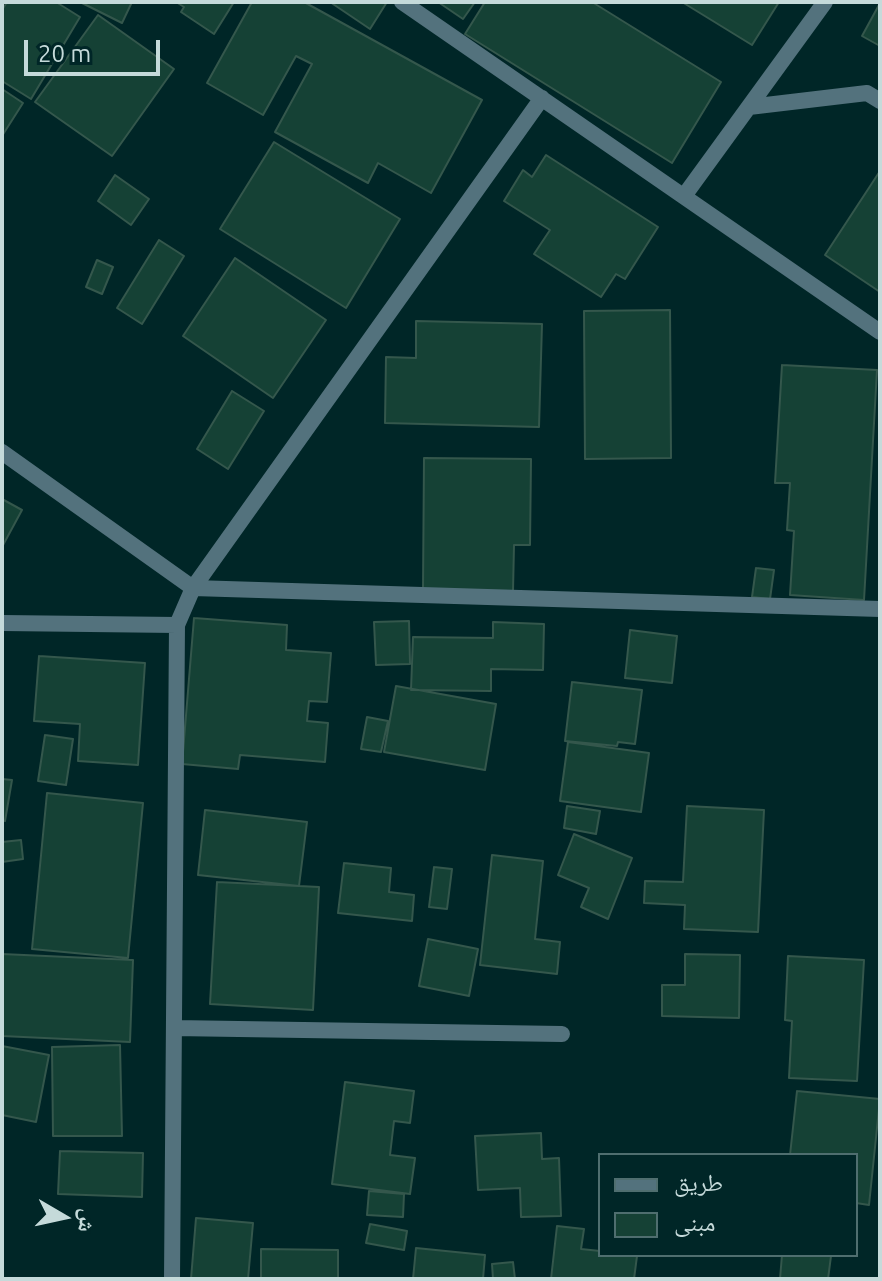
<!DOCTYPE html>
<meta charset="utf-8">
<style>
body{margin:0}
#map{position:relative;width:882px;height:1281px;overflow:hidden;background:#002627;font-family:Ubuntu,"Noto Naskh Arabic",sans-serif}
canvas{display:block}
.frame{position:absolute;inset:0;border:4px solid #c5dada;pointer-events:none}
.legend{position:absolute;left:598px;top:1153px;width:260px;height:104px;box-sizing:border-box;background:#002627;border:2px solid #4f6e6f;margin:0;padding:10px 14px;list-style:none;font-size:24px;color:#c5dada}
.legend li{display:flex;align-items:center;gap:16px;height:40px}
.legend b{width:40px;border:2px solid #4f6e6f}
.north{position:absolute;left:24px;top:1177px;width:80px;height:80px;-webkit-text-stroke:6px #002627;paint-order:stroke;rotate:99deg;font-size:22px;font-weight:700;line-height:32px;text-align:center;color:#c5dada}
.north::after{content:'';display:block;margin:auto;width:28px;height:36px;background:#c5dada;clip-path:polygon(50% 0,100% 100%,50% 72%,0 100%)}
.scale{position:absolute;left:24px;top:40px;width:136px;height:36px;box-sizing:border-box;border:4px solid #c5dada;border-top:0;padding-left:10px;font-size:24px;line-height:28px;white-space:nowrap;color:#c5dada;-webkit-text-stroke:6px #002627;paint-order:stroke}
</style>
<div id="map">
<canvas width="882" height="1281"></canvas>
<div class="frame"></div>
<ul class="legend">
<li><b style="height:10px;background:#53727d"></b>طريق</li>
<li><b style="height:22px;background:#154135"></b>مبنى</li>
</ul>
<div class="north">ش</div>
<div class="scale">20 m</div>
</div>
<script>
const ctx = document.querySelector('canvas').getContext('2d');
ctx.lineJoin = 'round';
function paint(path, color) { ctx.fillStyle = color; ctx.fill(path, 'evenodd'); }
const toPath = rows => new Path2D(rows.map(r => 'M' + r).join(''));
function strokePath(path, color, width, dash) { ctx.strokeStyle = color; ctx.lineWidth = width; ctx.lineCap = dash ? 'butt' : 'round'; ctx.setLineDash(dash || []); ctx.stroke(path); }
const building = toPath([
 [7,2,56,2,80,17,31,99,2,81,2,10,7,2],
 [80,2,132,2,122,23,80,2],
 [176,2,234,2,214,34,181,12,184,7,176,2],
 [252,2,304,2,482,100,431,193,378,163,368,183,275,132,312,64,296,56,263,115,207,83,252,2],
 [330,2,387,2,370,29,330,2],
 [438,2,475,2,463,19,438,2],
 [485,2,592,2,721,82,672,163,465,34,485,2],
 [682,2,779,2,752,45,682,2],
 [880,3,880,46,862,36,880,3],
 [98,15,174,69,112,156,35,102,98,15],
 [2,89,23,103,2,136,2,89],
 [274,142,400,219,346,308,220,229,274,142],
 [546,155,658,227,625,279,616,274,601,297,534,254,550,230,504,201,523,170,532,177,546,155],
 [880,171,880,292,825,255,880,171],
 [115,175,149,199,131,225,98,201,115,175],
 [159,240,184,256,142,324,117,308,159,240],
 [235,258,326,320,273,398,183,336,235,258],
 [97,260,113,267,102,294,86,287,97,260],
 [670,310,671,458,585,459,584,311,670,310],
 [416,321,542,324,539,427,385,423,386,357,416,358,416,321],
 [782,365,877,370,864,600,790,595,794,531,787,530,790,483,775,483,782,365],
 [232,391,264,411,228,469,197,449,232,391],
 [424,458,531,459,530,545,514,545,513,591,423,590,424,458],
 [2,499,22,510,2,547,2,499],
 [756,568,774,570,770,599,752,597,756,568],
 [194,618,287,625,286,650,331,653,327,702,309,701,307,721,328,723,325,762,240,755,238,769,182,764,194,618],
 [409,621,410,664,376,665,374,622,409,621],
 [493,622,544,624,543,670,491,669,491,691,411,690,413,637,493,638,493,622],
 [630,630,677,636,672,683,625,678,630,630],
 [39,656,145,663,138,765,78,761,80,724,34,721,39,656],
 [572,682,642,690,635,744,618,742,617,746,565,741,572,682],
 [396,686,496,704,485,770,384,752,396,686],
 [367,717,388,721,381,752,361,749,367,717],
 [45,735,73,739,66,785,38,781,45,735],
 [568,742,649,753,641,812,560,801,568,742],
 [2,779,12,780,5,821,2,820,2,779],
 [47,793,143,803,128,958,32,949,47,793],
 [567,806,600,811,596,834,564,828,567,806],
 [687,806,764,810,758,932,684,929,685,905,644,903,645,881,683,882,687,806],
 [205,810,307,822,299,886,198,875,205,810],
 [574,834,632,858,608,919,581,907,589,888,558,875,574,834],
 [21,840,23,859,2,862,2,842,21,840],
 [492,855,543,861,535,939,560,942,557,974,480,965,492,855],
 [344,863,391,868,389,892,414,895,412,921,338,913,344,863],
 [434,867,452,869,447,909,429,907,434,867],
 [217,882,319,887,313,1010,210,1004,217,882],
 [428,939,478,949,469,996,419,986,428,939],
 [2,954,133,960,130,1042,2,1036,2,954],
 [685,954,740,955,739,1018,662,1016,662,985,685,985,685,954],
 [788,956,864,960,857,1081,789,1078,792,1021,785,1020,788,956],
 [120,1045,122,1136,53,1136,52,1047,120,1045],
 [2,1046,49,1055,36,1122,2,1115,2,1046],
 [345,1082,414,1091,410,1123,394,1121,390,1155,415,1158,410,1194,332,1184,345,1082],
 [797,1091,880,1099,869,1205,856,1203,856,1155,790,1155,797,1091],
 [541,1133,542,1159,559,1158,561,1216,521,1217,520,1188,478,1190,475,1136,541,1133],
 [60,1151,143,1153,142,1197,58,1194,60,1151],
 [369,1191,404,1194,403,1217,367,1215,369,1191],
 [196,1218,253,1223,248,1279,191,1279,196,1218],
 [370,1224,407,1231,404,1250,366,1243,370,1224],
 [557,1226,584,1229,581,1249,600,1251,600,1255,637,1256,634,1279,551,1279,557,1226],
 [416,1248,485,1255,483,1279,413,1279,416,1248],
 [261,1249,338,1250,338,1279,261,1279,261,1249],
 [782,1255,831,1256,828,1279,780,1279,782,1255],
 [513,1262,515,1279,493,1279,492,1264,513,1262]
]);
paint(building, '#154135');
strokePath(building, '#34574c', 2);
strokePath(toPath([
 [402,2,880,332],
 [749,107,867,93,880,101],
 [684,196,825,2],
 [2,452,193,588,880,609],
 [2,623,177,625],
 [174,1028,562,1034],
 [172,1279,177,625,193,588,542,98]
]), '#53727d', 16);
</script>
